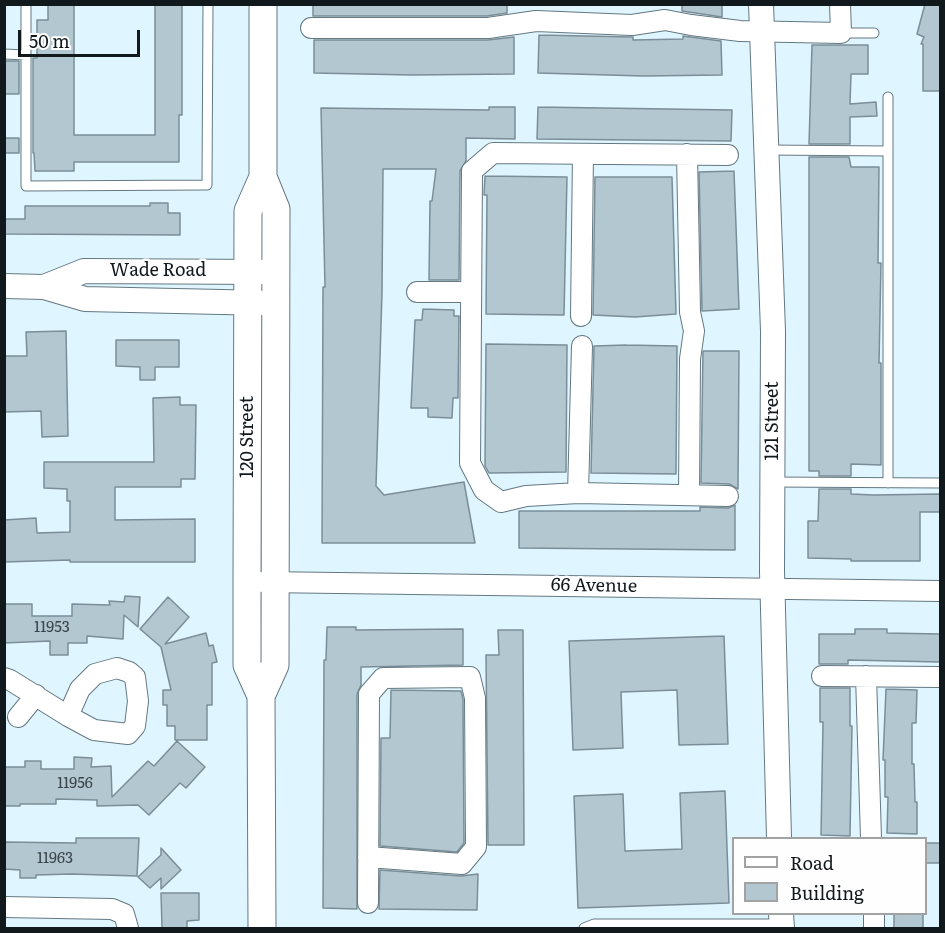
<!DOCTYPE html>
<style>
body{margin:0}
#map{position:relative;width:945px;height:933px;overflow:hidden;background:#dff5ff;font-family:Literata,serif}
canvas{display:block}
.frame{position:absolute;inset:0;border:6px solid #12191d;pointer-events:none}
.legend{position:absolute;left:732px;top:837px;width:195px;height:78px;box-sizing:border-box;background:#fefefe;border:2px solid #a0a2a4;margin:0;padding:8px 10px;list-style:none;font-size:18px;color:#12191d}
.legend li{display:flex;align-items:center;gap:12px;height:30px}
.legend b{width:30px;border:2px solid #a0a2a4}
.scale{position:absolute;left:18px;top:30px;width:122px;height:27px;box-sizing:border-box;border:3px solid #12191d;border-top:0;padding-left:8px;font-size:18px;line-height:21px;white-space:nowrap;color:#12191d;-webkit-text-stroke:4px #fefefe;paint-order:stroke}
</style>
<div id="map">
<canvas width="945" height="933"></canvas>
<div class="frame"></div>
<ul class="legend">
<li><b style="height:8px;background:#fff"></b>Road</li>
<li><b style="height:16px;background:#b2c7d0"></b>Building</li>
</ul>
<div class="scale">50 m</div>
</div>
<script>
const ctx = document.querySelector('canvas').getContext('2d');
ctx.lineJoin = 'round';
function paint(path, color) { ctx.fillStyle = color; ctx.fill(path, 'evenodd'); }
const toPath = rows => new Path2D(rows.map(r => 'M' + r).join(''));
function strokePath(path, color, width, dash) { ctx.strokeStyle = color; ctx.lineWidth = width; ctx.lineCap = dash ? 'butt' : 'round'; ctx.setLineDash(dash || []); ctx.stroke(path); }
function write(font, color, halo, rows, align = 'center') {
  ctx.font = font + ' Literata,serif'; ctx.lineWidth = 5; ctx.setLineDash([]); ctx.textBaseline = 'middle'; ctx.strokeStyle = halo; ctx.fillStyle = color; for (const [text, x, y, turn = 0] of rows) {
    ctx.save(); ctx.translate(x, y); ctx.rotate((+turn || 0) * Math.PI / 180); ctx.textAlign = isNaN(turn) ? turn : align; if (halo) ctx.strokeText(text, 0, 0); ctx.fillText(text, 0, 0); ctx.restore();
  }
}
const building = toPath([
 [48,4,74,4,74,135,155,135,155,4,182,4,182,115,179,115,179,162,74,162,74,171,35,171,34,153,33,153,33,58,37,58,37,20,48,20,48,4],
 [313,4,507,4,507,13,487,16,313,16,313,4],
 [682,4,722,4,722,17,682,11,682,4],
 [925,4,940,4,940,91,923,91,923,44,921,44,924,37,917,34,925,4],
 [539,35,633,37,633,40,683,39,683,36,721,41,722,75,643,76,538,73,539,35],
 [514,37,514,74,411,75,314,73,314,40,488,40,514,37],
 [812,45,868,45,868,74,851,74,850,104,876,102,877,116,850,117,850,144,809,144,812,45],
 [4,61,19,61,19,94,4,94,4,61],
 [489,107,515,107,515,139,466,138,466,161,460,171,459,280,429,280,430,201,432,201,436,169,383,169,382,293,376,486,384,495,464,482,475,543,322,543,323,287,325,287,321,108,489,110,489,107],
 [538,107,732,110,731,141,537,139,538,107],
 [4,138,19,138,19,153,4,153,4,138],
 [809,157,849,157,851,167,879,167,878,263,881,263,879,363,881,363,881,465,851,464,851,476,819,476,819,471,809,471,809,157],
 [734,171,739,309,702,311,699,172,734,171],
 [485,176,567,177,564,315,486,314,487,195,484,195,485,176],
 [595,177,672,177,676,314,635,317,593,315,595,177],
 [150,203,168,203,168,213,180,213,180,235,4,234,4,219,25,219,25,206,150,206,150,203],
 [423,309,454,310,454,316,459,316,458,398,453,398,452,418,428,417,428,408,411,408,415,320,422,320,423,309],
 [66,331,68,436,42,437,41,411,4,412,4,356,27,356,26,332,66,331],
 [116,340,179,340,179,367,155,367,155,380,140,380,140,367,116,366,116,340],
 [486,344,567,345,566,472,489,473,485,466,486,344],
 [626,345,677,346,676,474,591,473,594,346,626,345],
 [703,351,739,351,738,489,729,484,701,483,703,351],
 [180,397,180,405,196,405,195,479,181,479,181,487,115,487,115,520,195,519,195,562,70,562,70,560,4,562,4,520,36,518,37,533,70,532,70,501,67,501,67,489,44,488,44,462,154,462,153,398,180,397],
 [819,489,851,489,851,494,874,495,940,494,940,512,920,512,920,561,851,561,851,559,808,558,808,521,818,521,819,489],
 [735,505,735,550,519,548,519,511,700,511,700,507,728,508,735,505],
 [125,596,140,597,138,627,124,615,123,639,87,636,87,643,68,643,68,655,50,655,50,641,4,643,4,604,32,604,32,616,72,616,72,604,110,605,109,601,124,602,125,596],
 [168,597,189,617,165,644,206,633,209,646,213,645,217,662,212,663,212,705,207,705,207,740,175,740,175,726,167,726,167,705,163,705,163,690,171,690,161,647,140,629,168,597],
 [327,627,356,627,356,630,463,629,463,665,361,667,361,685,357,694,357,909,323,908,324,660,326,660,327,627],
 [855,629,887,629,887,633,940,634,940,662,848,660,848,664,819,664,819,634,855,634,855,629],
 [498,630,523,630,524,845,488,845,486,655,499,655,498,630],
 [724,636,728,744,679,745,677,690,621,692,623,748,573,750,569,641,724,636],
 [820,688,850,688,850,726,852,726,850,836,821,835,823,722,820,722,820,688],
 [886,689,917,690,916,723,912,723,912,764,914,764,915,802,917,802,917,834,887,833,888,797,885,797,885,760,883,760,886,689],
 [391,690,461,691,463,699,464,843,457,852,380,846,381,738,390,738,391,690],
 [177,741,205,767,186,788,180,783,149,815,138,805,97,806,97,800,56,799,56,804,20,804,20,806,4,806,4,767,25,767,25,761,41,761,41,769,74,769,74,757,92,758,91,767,111,766,112,797,148,761,154,766,177,741],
 [725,791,729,903,578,908,574,796,623,794,625,851,682,849,680,793,725,791],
 [76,838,139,838,137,876,71,874,36,875,36,878,20,878,20,870,4,869,4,842,76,843,76,838],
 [926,843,940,843,940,863,926,863,926,843],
 [161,848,181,870,161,889,161,878,150,888,138,877,161,855,161,848],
 [380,870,461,876,478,874,477,910,379,909,380,870],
 [161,893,199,893,199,920,187,921,187,928,162,928,161,893],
 [894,914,923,914,923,928,894,928,894,914]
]);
paint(building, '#b2c7d0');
strokePath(building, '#7b8e97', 1.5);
const service = toPath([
 [26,4,26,186,207,185,208,4],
 [841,33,874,33],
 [4,54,26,55],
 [888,97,888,483],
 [767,150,888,151],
 [773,482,940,483],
 [584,928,594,924,779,924]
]);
const minor = toPath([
 [311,28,488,28,536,21,632,25,665,20,691,25,740,31,841,33,840,4],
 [687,154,690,312,694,331,690,359,689,495],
 [417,292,471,292],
 [581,316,583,154],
 [578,493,582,346],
 [728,496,578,493,526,496,501,502,484,490,470,463,472,171,493,153,728,155],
 [262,582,940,591],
 [822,676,940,677],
 [866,676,871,838],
 [4,678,10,680,68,716,94,730,128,734,135,726,138,701,135,677,129,672,117,668,95,674,80,689,68,716],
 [18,717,36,695],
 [368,903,369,694,383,678,470,677,475,698,476,847,462,864,368,857],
 [4,907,112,909,124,914,128,928],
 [874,914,874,928]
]);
const tertiary = toPath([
 [761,4,773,331,772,571,779,838],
 [4,286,44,287,85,299,267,303],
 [44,287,84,271,267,272],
 [781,914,782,928]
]);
const secondary = toPath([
 [261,696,247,665,247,582,248,211,263,177],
 [262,928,261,696,275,665,276,209,263,177,263,4]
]);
strokePath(service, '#647880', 11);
strokePath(minor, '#647880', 22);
strokePath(tertiary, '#647880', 26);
strokePath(secondary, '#647880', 29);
strokePath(service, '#fff', 9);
strokePath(minor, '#fff', 20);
strokePath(tertiary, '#fff', 24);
strokePath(secondary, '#fff', 27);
write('15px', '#3a444a', null, [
 ["11953",52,628],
 ["11956",75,784],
 ["11963",55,859]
]);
write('18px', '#12191d', '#fefefe', [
 ["Wade Road",158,271],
 ["121 Street",773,421,-90],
 ["120 Street",248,437,-90],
 ["66 Avenue",594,586,1]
]);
</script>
